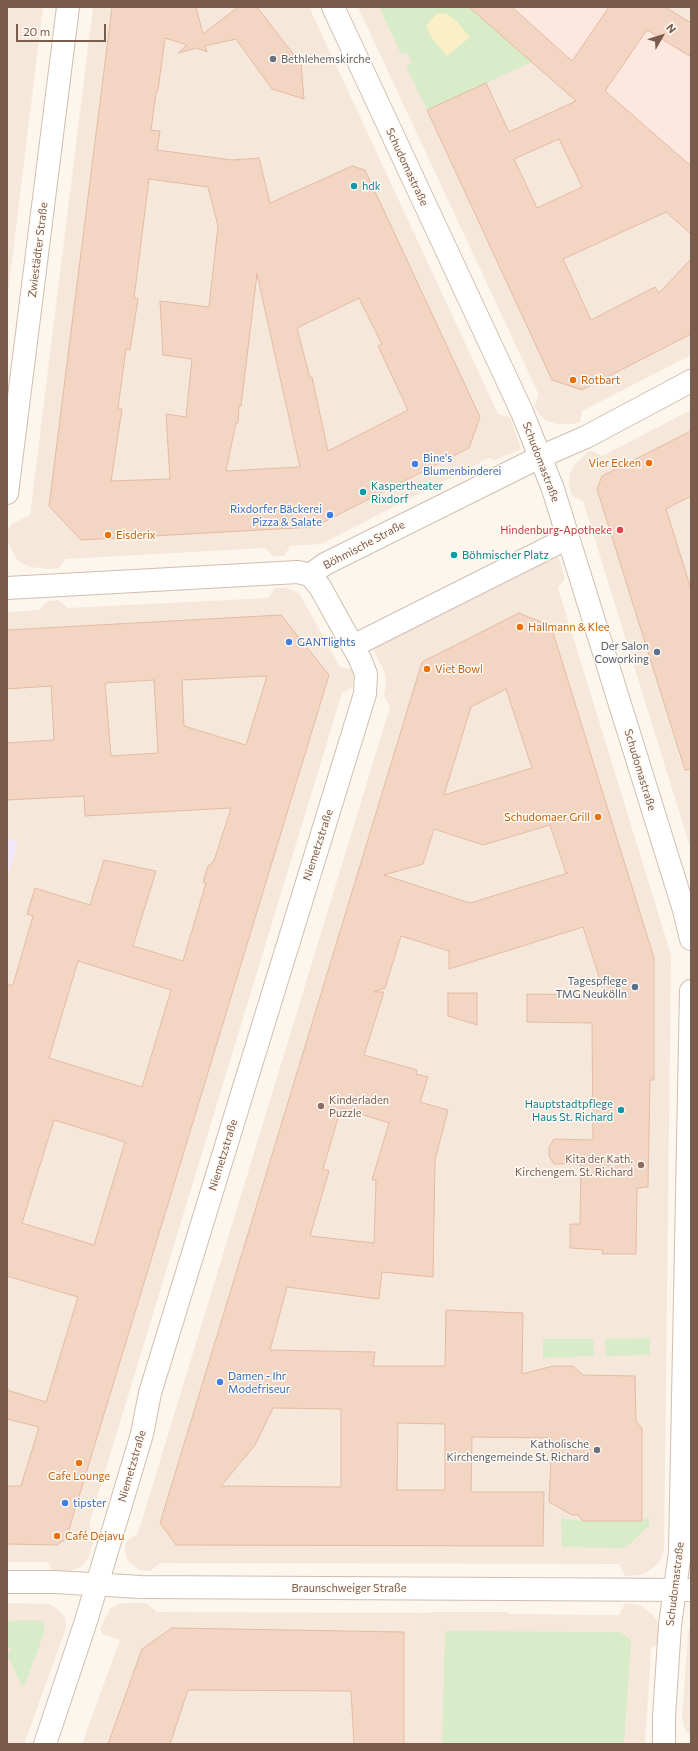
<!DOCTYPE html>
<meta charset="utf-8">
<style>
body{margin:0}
#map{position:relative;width:698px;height:1751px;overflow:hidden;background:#fdf6ec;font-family:Commissioner,sans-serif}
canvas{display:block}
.frame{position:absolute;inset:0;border:8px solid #7a5c4d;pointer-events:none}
.north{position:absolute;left:642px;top:16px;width:40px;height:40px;-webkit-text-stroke:3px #fffaf3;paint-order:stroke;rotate:51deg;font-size:11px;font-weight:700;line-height:16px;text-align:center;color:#7a5c4d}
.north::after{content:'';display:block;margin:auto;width:14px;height:18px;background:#7a5c4d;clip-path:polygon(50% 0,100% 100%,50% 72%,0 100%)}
.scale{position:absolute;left:16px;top:24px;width:90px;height:18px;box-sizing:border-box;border:2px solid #7a5c4d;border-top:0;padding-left:5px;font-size:12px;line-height:14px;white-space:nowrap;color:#7a5c4d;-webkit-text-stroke:3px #fffaf3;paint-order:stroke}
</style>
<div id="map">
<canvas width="698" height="1751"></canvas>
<div class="frame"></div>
<div class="north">N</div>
<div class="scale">20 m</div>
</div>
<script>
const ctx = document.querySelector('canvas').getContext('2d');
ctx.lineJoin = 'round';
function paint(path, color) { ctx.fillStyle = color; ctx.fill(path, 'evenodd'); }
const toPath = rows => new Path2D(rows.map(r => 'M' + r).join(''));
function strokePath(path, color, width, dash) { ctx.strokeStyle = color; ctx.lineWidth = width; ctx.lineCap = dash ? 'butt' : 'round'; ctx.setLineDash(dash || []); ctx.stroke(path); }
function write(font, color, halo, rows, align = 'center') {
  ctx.font = font + ' Commissioner,sans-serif'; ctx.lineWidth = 3; ctx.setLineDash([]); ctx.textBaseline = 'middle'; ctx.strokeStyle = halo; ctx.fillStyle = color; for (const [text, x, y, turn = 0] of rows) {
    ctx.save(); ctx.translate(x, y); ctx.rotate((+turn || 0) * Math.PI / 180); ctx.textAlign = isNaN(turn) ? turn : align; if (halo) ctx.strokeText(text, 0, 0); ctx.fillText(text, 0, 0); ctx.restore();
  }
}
paint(toPath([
 [7,7,43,7,7,301],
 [93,7,309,7,498,414,510,417,521,449,495,460,489,458,321,544,290,546,284,556,273,556,265,548,66,559,59,568,49,569,29,567,17,560,8,543,8,530,12,524,30,515],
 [358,7,691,7,691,355,582,411,580,422,574,424,557,424,547,421,540,415,534,406,539,395],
 [691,410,691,850,583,501,572,496,569,484,570,474,574,465,587,453,592,451,602,456],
 [558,556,565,579,558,588,671,955,664,1552,659,1562,649,1571,640,1575,630,1576,625,1576,619,1564,160,1563,150,1571,139,1570,128,1561,125,1552,125,1544,128,1540,138,1533,390,707,384,696,386,682,384,671,373,649],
 [275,588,287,588,299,593,340,667,350,669,353,672,353,687,342,693,89,1524,95,1537,88,1559,81,1567,70,1571,53,1570,47,1562,7,1562,7,612,39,610,47,601,53,601,58,600,68,608,268,598],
 [7,1603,49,1604,60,1611,65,1617,66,1624,65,1631,24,1744,7,1744],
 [127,1603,146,1603,157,1612,427,1613,432,1612,507,1612,509,1614,619,1615,625,1603,639,1605,652,1614,657,1621,661,1642,651,1648,645,1744,82,1744,120,1640,103,1634,100,1629,110,1609,118,1604],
 [691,1622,691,1737,684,1728,682,1718,688,1634]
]), '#f5e8da');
paint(toPath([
 [469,7,665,7,691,23,691,201]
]), '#fde8e0');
paint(toPath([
 [7,836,18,843,7,878]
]), '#f3e8fa');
paint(toPath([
 [379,7,469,7,532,62,427,110,406,66,412,63,407,52,401,54],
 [650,1338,650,1355,606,1356,605,1339],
 [543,1339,593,1339,594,1356,543,1358],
 [649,1517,649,1526,625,1548,562,1547,561,1518,585,1521,639,1521],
 [36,1620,43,1623,45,1630,24,1687,22,1686,7,1655,11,1651,7,1644,7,1621],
 [445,1631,620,1632,631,1640,624,1744,442,1744]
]), '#d8ecc9');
paint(toPath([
 [437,13,447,14,457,22,470,37,447,56,433,40,426,26]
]), '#fcefc7');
const building = toPath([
 [112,7,196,7,203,34,238,7,257,7,301,64,304,99,272,89,236,39,205,46,207,52,197,48,178,53,187,45,165,38,158,90,156,93,151,130,160,131,157,150,232,160,259,158,270,203,352,166,365,170,480,417,469,448,314,527,81,540,49,506,112,7],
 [149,179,208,187,218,226,209,307,160,301,163,355,192,359,186,417,166,414,170,479,111,481,122,409,118,408,126,349,130,350,138,299,134,298,149,179],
 [257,274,300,467,226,471,236,423,238,423,239,406,241,406,257,274],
 [359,298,382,344,378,346,408,410,328,451,312,377,310,378,297,328,359,298],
 [469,7,512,7,572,61,609,7,665,7,691,23,691,57,647,30,605,91,691,166,691,234,666,212,563,259,591,320,655,287,659,293,691,259,691,334,582,390,552,380,427,110,486,83,509,132,576,101,469,7],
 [559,139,582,187,537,208,514,159,559,139],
 [691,431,691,496,666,509,691,589,691,769,685,770,597,489,602,476,691,431],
 [519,613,551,626,654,958,654,1080,650,1080,648,1187,637,1188,636,1254,602,1254,603,1250,570,1248,570,1224,580,1224,581,1164,554,1164,549,1156,549,1147,554,1139,593,1140,592,1023,527,1022,527,994,605,995,583,927,449,969,449,951,401,936,385,988,374,992,384,992,364,1055,417,1070,416,1074,428,1077,420,1102,448,1110,435,1160,433,1277,382,1272,379,1299,287,1287,270,1350,375,1352,373,1366,445,1366,446,1310,523,1313,522,1374,553,1366,573,1366,583,1375,635,1376,636,1421,642,1428,642,1521,583,1521,578,1515,572,1515,549,1502,552,1438,472,1437,471,1492,544,1492,543,1546,176,1545,160,1523,422,662,519,613],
 [506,689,532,768,444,795,471,707,506,689],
 [550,825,566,873,568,873,470,903,384,875,423,864,434,829,483,845,550,825],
 [341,1108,389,1123,372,1180,376,1180,374,1243,310,1236,329,1171,323,1169,341,1108],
 [273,1408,341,1409,341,1487,221,1486,255,1445,273,1408],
 [398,1423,445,1424,445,1490,397,1490,398,1423],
 [281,615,329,675,66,1539,57,1545,7,1544,7,1486,21,1486,39,1427,7,1419,7,1390,46,1402,78,1297,7,1276,7,985,13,985,33,916,27,914,35,888,90,905,104,860,156,871,133,946,183,961,206,883,203,882,208,866,214,861,231,808,85,816,84,796,7,800,7,743,54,740,51,686,7,689,7,630,281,615],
 [267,676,246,745,184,726,182,680,267,676],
 [154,680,158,753,111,756,105,683,154,680],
 [78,961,171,990,142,1087,49,1058,78,961],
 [54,1120,125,1142,94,1245,22,1223,54,1120],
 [448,993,477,993,477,1025,448,1016,448,993],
 [172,1628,404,1632,404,1744,354,1744,351,1691,188,1690,170,1744,108,1744,142,1649,172,1628]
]);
paint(building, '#f3d5c3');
strokePath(building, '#e6bba3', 1);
const pedestrian = toPath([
 [310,575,325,564,540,457],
 [353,646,568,538]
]);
const minor = toPath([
 [333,7,522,412,553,489,684,910,691,939],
 [540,457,586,437,691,381],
 [7,493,68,7],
 [7,588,298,572,310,575,320,587,360,659,366,674,365,694,150,1393,142,1434,86,1621,45,1744],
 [7,1582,55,1582,141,1587,691,1590],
 [664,1744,664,1717,670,1625,680,1552,691,991]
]);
strokePath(pedestrian, '#d1beb0', 24);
strokePath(minor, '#d1beb0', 24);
strokePath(pedestrian, '#fff', 22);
strokePath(minor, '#fff', 22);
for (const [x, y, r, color] of [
 [273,59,4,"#6b7280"],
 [354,186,4,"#0f9aa8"],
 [573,380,4,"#e8710a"],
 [649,463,4,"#e8710a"],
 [415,464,4,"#3f7fe0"],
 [363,492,4,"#0f9aa8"],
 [330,515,4,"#3f7fe0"],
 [620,530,4,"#e0444e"],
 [108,535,4,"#e8710a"],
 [454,555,4,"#0f9aa8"],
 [520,627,4,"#e8710a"],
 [289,642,4,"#3f7fe0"],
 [657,652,4,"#5c6f8a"],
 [427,669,4,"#e8710a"],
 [598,817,4,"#e8710a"],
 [635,987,4,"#5c6f8a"],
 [321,1106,4,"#8d6e63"],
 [621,1110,4,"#0f9aa8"],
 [641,1165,4,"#8d6e63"],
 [220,1382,4,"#3f7fe0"],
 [597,1450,4,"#6b7280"],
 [79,1463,4,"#e8710a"],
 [65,1503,4,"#3f7fe0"],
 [57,1536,4,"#e8710a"]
]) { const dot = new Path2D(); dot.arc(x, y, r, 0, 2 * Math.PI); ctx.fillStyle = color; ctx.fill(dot); strokePath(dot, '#fffaf3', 1.5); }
write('11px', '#5b616d', '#fffaf3', [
 ["Bethlehemskirche",281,59],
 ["Katholische",589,1444,"right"],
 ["Kirchengemeinde St. Richard",589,1457,"right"]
], 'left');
write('11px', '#7a5c4d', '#fffaf3', [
 ["Schudomastraße",407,167,65],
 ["Zwiestädter Straße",38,250,-83],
 ["Schudomastraße",541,462,69],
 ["Böhmische Straße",364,545,-28],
 ["Schudomastraße",640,770,73],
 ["Niemetzstraße",318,845,-72],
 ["Niemetzstraße",223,1155,-73],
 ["Niemetzstraße",132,1466,-74],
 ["Schudomastraße",675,1584,-83],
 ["Braunschweiger Straße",349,1588]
]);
write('11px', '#0d838f', '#fffaf3', [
 ["hdk",362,186],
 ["Kaspertheater",371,486],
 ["Rixdorf",371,499],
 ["Böhmischer Platz",462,555],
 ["Hauptstadtpflege",613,1104,"right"],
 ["Haus St. Richard",613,1117,"right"]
], 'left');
write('11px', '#c56008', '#fffaf3', [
 ["Rotbart",581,380],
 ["Vier Ecken",641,463,"right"],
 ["Eisderix",116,535],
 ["Hallmann & Klee",528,627],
 ["Viet Bowl",435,669],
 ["Schudomaer Grill",590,817,"right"],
 ["Cafe Lounge",79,1476,"center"],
 ["Café Dejavu",65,1536]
], 'left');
write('11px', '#366cbe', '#fffaf3', [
 ["Bine's",423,458],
 ["Blumenbinderei",423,471],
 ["Rixdorfer Bäckerei",322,509,"right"],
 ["Pizza & Salate",322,522,"right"],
 ["GANTlights",297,642],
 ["Damen - Ihr",228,1376],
 ["Modefriseur",228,1389],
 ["tipster",73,1503]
], 'left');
write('11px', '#be3a42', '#fffaf3', [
 ["Hindenburg-Apotheke",612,530]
], 'right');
write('11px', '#4e5e75', '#fffaf3', [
 ["Der Salon",649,646],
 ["Coworking",649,659],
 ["Tagespflege",627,981],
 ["TMG Neukölln",627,994]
], 'right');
write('11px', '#785e54', '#fffaf3', [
 ["Kinderladen",329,1100],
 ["Puzzle",329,1113],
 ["Kita der Kath.",633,1159,"right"],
 ["Kirchengem. St. Richard",633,1172,"right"]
], 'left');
</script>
